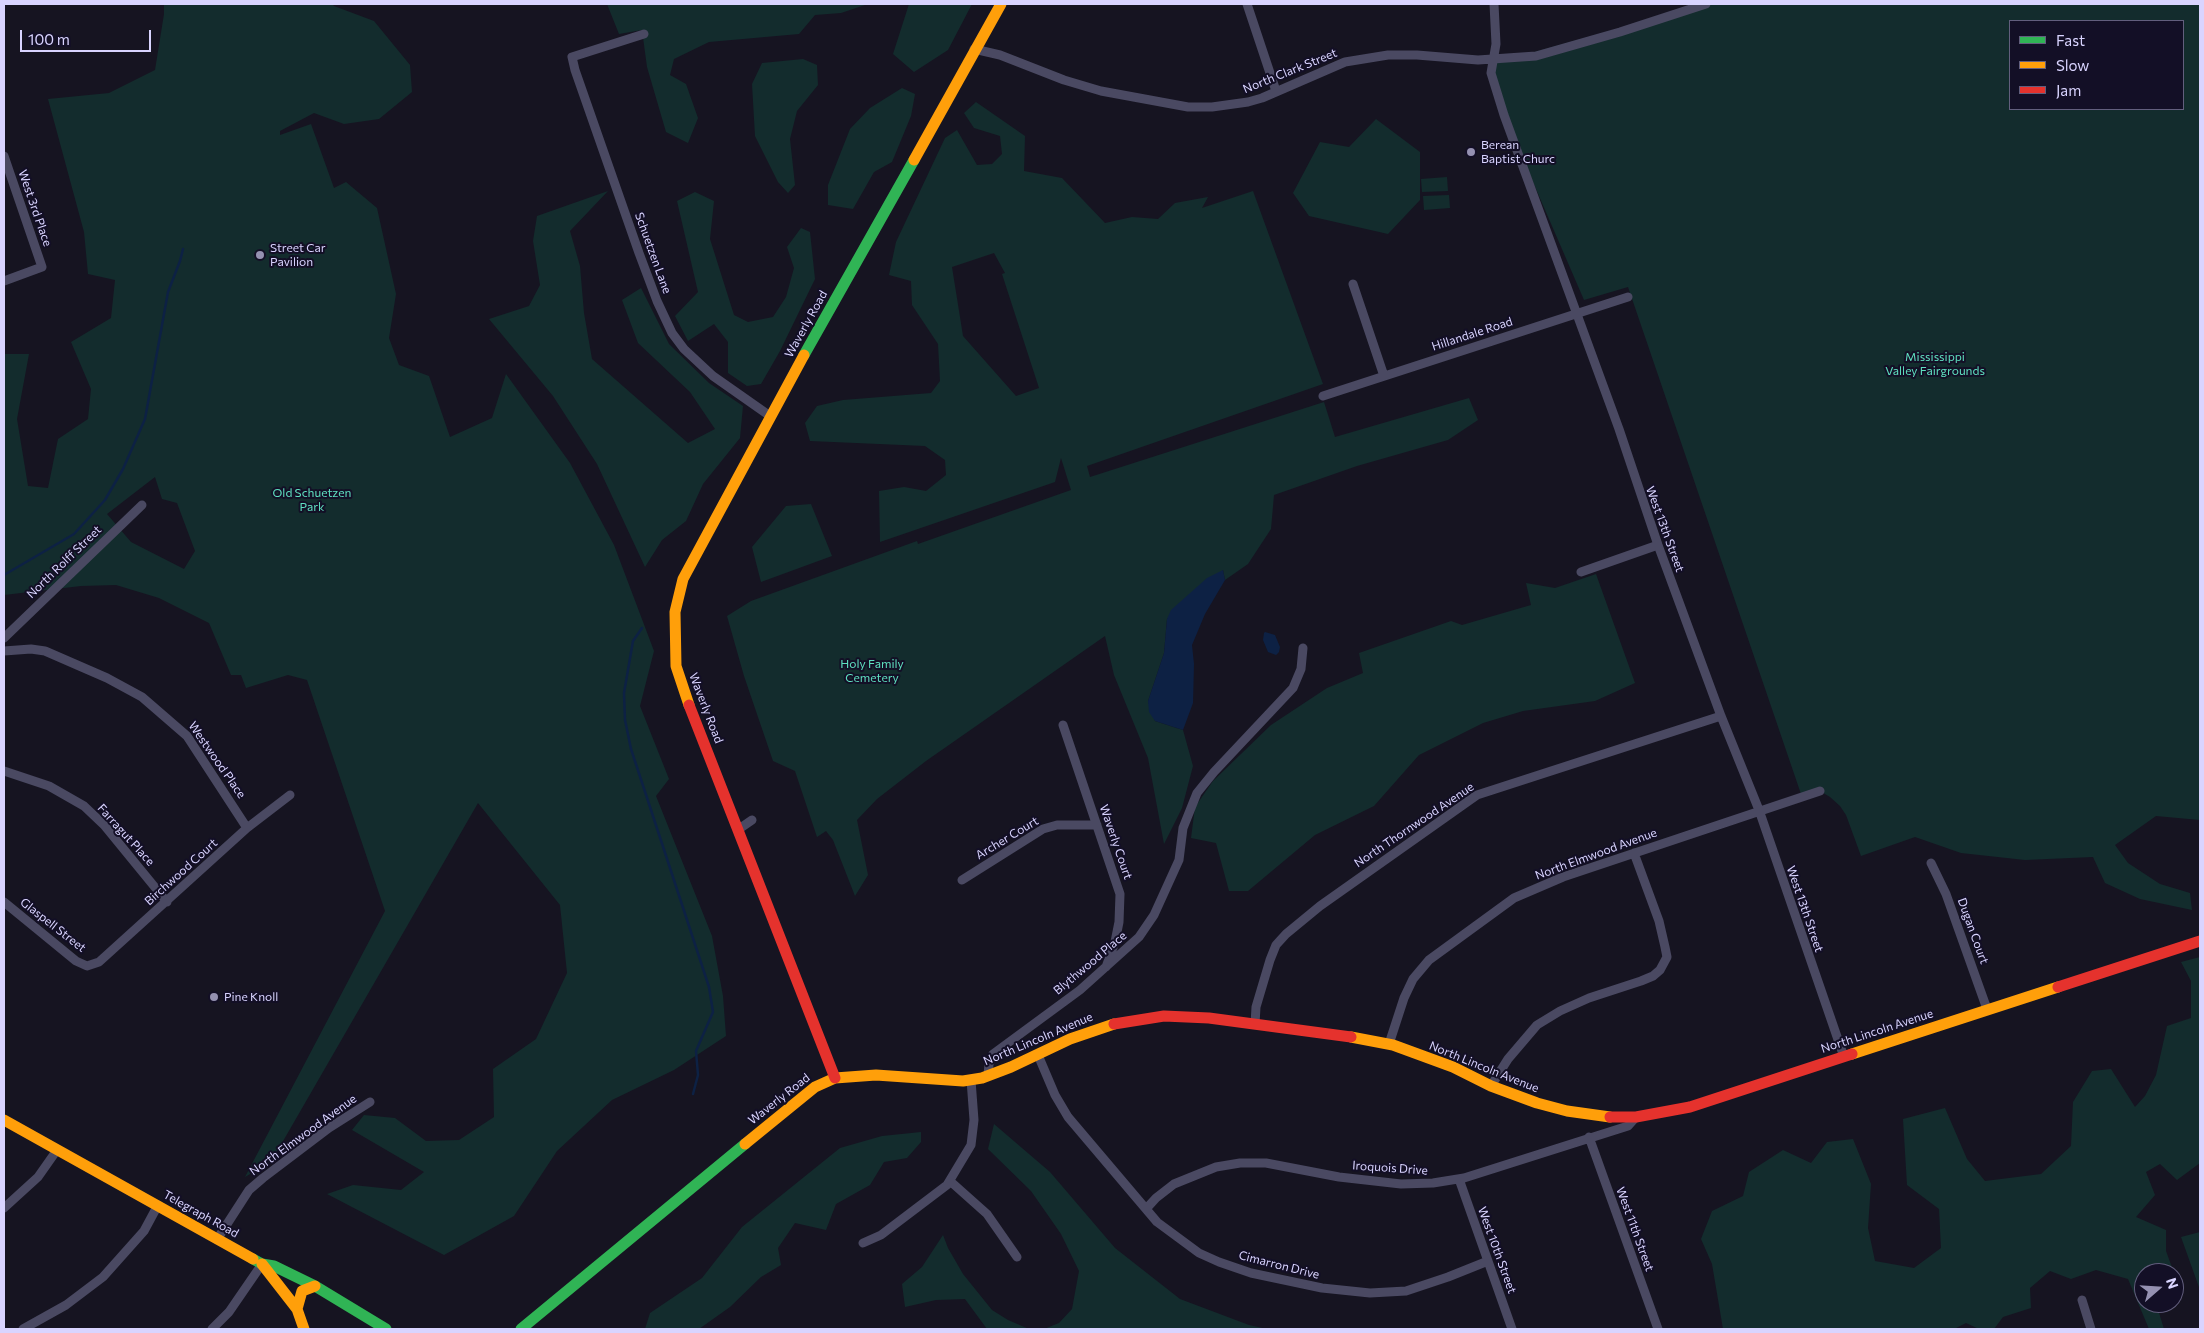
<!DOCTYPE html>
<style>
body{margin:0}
#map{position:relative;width:2204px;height:1333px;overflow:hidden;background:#161421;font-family:Commissioner,sans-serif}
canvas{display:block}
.frame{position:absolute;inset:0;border:5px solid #d9d4ff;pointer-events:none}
.legend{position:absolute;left:2009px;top:20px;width:175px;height:90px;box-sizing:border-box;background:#130f26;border:1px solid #625e7d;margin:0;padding:6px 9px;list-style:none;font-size:15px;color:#d9d4ff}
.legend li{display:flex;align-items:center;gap:10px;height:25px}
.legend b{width:25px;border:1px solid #625e7d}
.north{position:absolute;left:2134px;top:1263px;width:50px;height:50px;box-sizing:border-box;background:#130f26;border:1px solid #625e7d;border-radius:50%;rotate:71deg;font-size:14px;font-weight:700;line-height:20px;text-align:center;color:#d9d4ff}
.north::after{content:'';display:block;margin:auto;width:18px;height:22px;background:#9591b1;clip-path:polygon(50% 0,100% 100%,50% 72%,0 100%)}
.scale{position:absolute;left:20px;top:30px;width:131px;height:22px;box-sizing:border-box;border:2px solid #d9d4ff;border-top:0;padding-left:6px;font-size:15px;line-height:18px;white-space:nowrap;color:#d9d4ff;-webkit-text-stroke:4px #130f26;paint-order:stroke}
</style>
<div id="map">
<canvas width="2204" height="1333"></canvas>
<div class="frame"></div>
<ul class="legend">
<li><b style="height:6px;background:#30b455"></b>Fast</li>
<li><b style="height:6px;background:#ff9f0a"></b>Slow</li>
<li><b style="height:6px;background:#e5322d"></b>Jam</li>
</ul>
<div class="north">N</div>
<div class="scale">100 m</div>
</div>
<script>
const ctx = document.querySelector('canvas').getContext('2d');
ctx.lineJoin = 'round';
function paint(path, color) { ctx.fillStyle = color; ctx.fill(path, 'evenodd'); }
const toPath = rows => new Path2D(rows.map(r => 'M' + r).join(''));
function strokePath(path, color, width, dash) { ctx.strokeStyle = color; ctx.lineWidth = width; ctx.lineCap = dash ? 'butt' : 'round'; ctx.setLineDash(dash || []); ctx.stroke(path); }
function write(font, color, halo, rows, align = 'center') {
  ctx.font = font + ' Commissioner,sans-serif'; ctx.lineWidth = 4; ctx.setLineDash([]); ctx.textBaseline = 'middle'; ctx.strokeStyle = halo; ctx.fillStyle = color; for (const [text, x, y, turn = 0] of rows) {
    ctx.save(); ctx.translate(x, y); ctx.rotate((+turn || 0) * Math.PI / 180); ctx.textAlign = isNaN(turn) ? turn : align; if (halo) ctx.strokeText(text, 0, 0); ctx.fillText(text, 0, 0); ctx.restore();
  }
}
paint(toPath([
 [164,4,332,4,334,6,374,21,410,65,412,92,379,119,344,124,314,113,280,131,280,135,311,124,334,188,346,182,377,208,396,294,389,338,399,365,429,376,450,437,492,418,506,374,570,463,614,545,654,651,640,706,669,779,656,796,712,936,723,996,726,1036,674,1070,612,1100,557,1151,514,1216,444,1255,327,1194,353,1185,401,1190,424,1172,352,1130,364,1115,395,1118,426,1141,459,1140,494,1117,493,1069,536,1039,567,973,560,905,478,803,271,1162,245,1177,385,911,307,680,288,675,246,688,241,675,231,675,209,623,159,598,116,585,81,586,4,595,4,354,29,354,17,419,28,486,48,488,58,439,88,419,91,389,71,342,111,318,115,280,88,274,84,232,48,99,109,93,155,70,164,14],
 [155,477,162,499,177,503,195,551,184,569,131,542,107,514],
 [607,4,868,4,841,13,815,15,799,34,709,42,674,59,670,75,686,84,698,118,688,143,666,132,647,67,642,30,619,34],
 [909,4,972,4,948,50,914,72,893,54],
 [1706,4,2200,4,2200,820,2156,816,2115,845,2128,863,2160,884,2190,893,2192,910,2140,899,2105,883,2093,857,2025,860,1961,853,1915,837,1861,856,1846,815,1840,806,1830,797,1820,791,1802,797,1628,287,1584,300,1504,115,1491,73,1494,60,1509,59],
 [2010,21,2183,21,2183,109,2010,109],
 [803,59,817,65,818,85,797,111,790,139,795,185,788,193,778,182,755,136,752,84,762,63],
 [902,88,915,94,911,116,892,162,874,172,853,209,828,205,828,185,850,129,870,108],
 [976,102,1025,136,1024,171,1062,178,1105,223,1132,217,1158,219,1175,203,1208,197,1202,208,1253,191,1323,384,1087,466,1090,477,1324,402,1335,437,1469,398,1478,420,1448,440,1357,466,1274,495,1271,529,1248,564,1225,580,1223,570,1167,619,1164,653,1148,701,1155,721,1183,730,1193,766,1182,808,1164,844,1148,758,1114,675,1105,636,926,761,877,799,857,820,868,875,855,896,833,840,826,831,817,837,795,771,773,761,744,676,727,616,751,601,917,541,918,544,1071,490,1061,458,1055,482,880,542,879,491,904,487,926,491,946,475,945,460,925,446,810,441,805,423,817,406,843,400,931,393,940,381,938,344,912,305,911,281,889,275,896,242,945,138,957,130,977,165,992,164,1002,154,1000,136,974,128,964,113],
 [994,253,1005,273,1002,274,1039,388,1016,396,963,336,952,267],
 [1376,119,1420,152,1420,200,1388,234,1309,216,1293,193,1320,142,1349,147],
 [1447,177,1448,191,1422,192,1421,179],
 [608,191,570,231,580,266,584,313,592,359,688,443,715,429,690,392,638,343,622,300,641,288,669,344,709,383,743,406,740,438,703,484,686,521,662,540,645,567,597,464,553,396,489,319,529,306,540,285,533,241,537,216],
 [695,192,714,201,710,239,734,315,748,322,773,317,786,297,794,268,787,247,801,228,810,232,815,279,780,351,761,384,747,386,728,373,728,342,714,324,688,341,675,316,698,292,677,201],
 [1449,195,1450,208,1424,210,1423,196],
 [811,504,832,556,761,582,752,547,786,506],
 [1596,574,1635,683,1595,701,1523,711,1483,723,1419,755,1374,806,1315,835,1248,891,1229,891,1216,843,1191,838,1195,807,1213,781,1271,725,1327,688,1363,673,1359,653,1451,621,1462,625,1531,605,1526,583,1555,588],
 [2200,957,2200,1163,2177,1180,2160,1164,2146,1172,2155,1195,2136,1217,2166,1230,2166,1251,2174,1273,2144,1273,2144,1303,2156,1303,2164,1329,2149,1329,2128,1279,2096,1270,2071,1279,2050,1271,2030,1288,2031,1308,2003,1317,1994,1329,1979,1329,1966,1323,1954,1329,1723,1329,1712,1264,1701,1239,1712,1211,1743,1196,1749,1172,1783,1150,1811,1163,1827,1142,1853,1139,1871,1184,1868,1228,1875,1261,1914,1268,1941,1248,1939,1209,1907,1185,1903,1119,1945,1108,1967,1159,1985,1181,2041,1174,2071,1146,2073,1102,2092,1071,2111,1069,2135,1107,2145,1096,2156,1075,2167,1026,2191,1018,2191,981,2181,962],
 [994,1124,1050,1172,1115,1248,1180,1299,1249,1325,1267,1329,1044,1329,1059,1323,1072,1309,1079,1271,1061,1234,1031,1191,988,1149],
 [921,1132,921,1142,907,1158,884,1162,870,1185,836,1204,826,1230,795,1223,778,1248,781,1265,761,1277,730,1307,699,1329,645,1329,650,1313,702,1278,742,1227,840,1148,882,1136],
 [2200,1232,2200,1290,2181,1237],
 [943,1235,948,1248,963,1274,992,1310,1008,1320,1029,1329,987,1329,965,1299,936,1300,905,1307,902,1284,922,1267]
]), '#132c2d');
paint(toPath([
 [1223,570,1225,580,1205,614,1192,645,1194,664,1193,703,1183,730,1155,721,1149,712,1148,701,1164,653,1167,619,1171,610,1207,578],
 [1265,632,1275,635,1280,647,1279,652,1276,655,1268,652,1263,640,1264,633]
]), '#0d2144');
strokePath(toPath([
 [4,575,74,534,105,500,123,469,145,419,168,292,180,261,183,249],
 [642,628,633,641,624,693,625,720,631,749,709,987,713,1012,696,1051,698,1075,693,1094]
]), '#0d2144', 2.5);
strokePath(toPath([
 [1247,4,1276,91],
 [1494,4,1496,44,1491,73,1504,115,1619,429,1658,545,1721,716,1759,810,1844,1057],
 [644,34,572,57,575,70,639,253,657,301,672,333,684,349,713,376,770,416],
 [974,49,1000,55,1064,80,1101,91,1188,107,1212,107,1248,102,1262,98,1345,62,1388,55,1417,55,1478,60,1536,56,1620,32,1706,4],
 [4,156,42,267,4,281],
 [1353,284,1384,376],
 [1323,396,1628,297],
 [1581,572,1658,545],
 [4,638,142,505],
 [4,651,31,649,45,651,107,678,142,697,187,736,247,828],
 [1063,725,1120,894,1119,922,1115,942,1106,967],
 [4,771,49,786,84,806,104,825,167,902],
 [739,829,752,820],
 [1931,863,1946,894,1987,1009],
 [962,880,1043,829,1057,825,1097,825],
 [4,902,76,961,87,966,99,962,247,828,290,795],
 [1255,1024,1256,1007,1270,960,1276,945,1286,934,1320,906,1477,795,1721,716],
 [1389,1044,1404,998,1413,979,1429,960,1514,898,1563,877,1820,791],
 [1038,1055,1055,1095,1068,1117,1157,1222,1199,1253,1219,1262,1251,1273,1322,1288,1370,1293,1406,1291,1448,1277,1488,1261],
 [988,1075,989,1064,993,1054,1080,990,1139,937,1154,915,1179,860,1183,828,1197,793,1214,772,1293,688,1301,669,1303,648],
 [1491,1086,1508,1059,1537,1025,1560,1011,1589,998,1641,981,1653,976,1660,970,1667,957,1665,947,1659,921,1634,853],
 [1589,1137,1658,1329],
 [1459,1179,1512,1329],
 [950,1181,987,1214,1017,1257],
 [4,1208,38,1177,57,1150],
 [1146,1209,1156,1198,1174,1184,1216,1167,1240,1163,1266,1163,1339,1177,1401,1184,1433,1183,1464,1178,1628,1126,1636,1117],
 [218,1238,249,1190,263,1178,329,1128,370,1102],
 [863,1243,881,1235,947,1185,971,1145,974,1120,971,1080],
 [2082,1300,2091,1329],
 [23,1329,66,1305,103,1277,144,1231,158,1205],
 [212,1329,229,1312,262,1264]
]), '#4a4962', 9);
strokePath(toPath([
 [804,355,914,160],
 [253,1259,262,1264,274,1266,315,1286,386,1329],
 [521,1329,745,1144]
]), '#30b455', 11);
strokePath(toPath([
 [914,160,1001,4],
 [689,705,676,666,675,612,683,579,804,355],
 [1351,1037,1393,1045,1453,1067,1491,1086,1537,1103,1567,1111,1610,1117],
 [1852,1054,2058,987],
 [4,1120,253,1259],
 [745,1144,815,1087,835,1078,876,1075,963,1081,982,1078,1011,1067,1070,1039,1114,1024],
 [262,1264,297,1309,304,1329],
 [297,1309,302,1291,315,1286]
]), '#ff9f0a', 11);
strokePath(toPath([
 [689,705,835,1078],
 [2058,987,2200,941],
 [1114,1024,1164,1016,1209,1018,1351,1037],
 [1610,1117,1636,1117,1690,1107,1852,1054]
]), '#e5322d', 11);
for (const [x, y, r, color] of [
 [1471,152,5,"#9591b1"],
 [260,255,5,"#9591b1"],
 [214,997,5,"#9591b1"]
]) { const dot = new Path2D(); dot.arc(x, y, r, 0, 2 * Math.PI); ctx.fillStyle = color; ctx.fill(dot); strokePath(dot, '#130f26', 2); }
write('12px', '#d9d4ff', '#130f26', [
 ["North Clark Street",1290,71,-22],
 ["West 3rd Place",35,208,71],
 ["Schuetzen Lane",653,253,70],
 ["Waverly Road",806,324,-61],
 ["Hillandale Road",1472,334,-18],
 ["West 13th Street",1665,529,70],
 ["North Rolff Street",64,562,-44],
 ["Waverly Road",706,708,69],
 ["Westwood Place",217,760,55],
 ["North Thornwood Avenue",1414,825,-34],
 ["Farragut Place",126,835,48],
 ["Archer Court",1007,838,-31],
 ["Waverly Court",1116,842,71],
 ["North Elmwood Avenue",1596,854,-20],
 ["Birchwood Court",181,872,-42],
 ["West 13th Street",1805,909,71],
 ["Glaspell Street",53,925,38],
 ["Dugan Court",1973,931,70],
 ["Blythwood Place",1090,963,-40],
 ["North Lincoln Avenue",1877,1031,-18],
 ["North Lincoln Avenue",1038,1039,-23],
 ["North Lincoln Avenue",1484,1067,22],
 ["Waverly Road",779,1099,-38],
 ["North Elmwood Avenue",303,1135,-36],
 ["Iroquois Drive",1390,1168,4],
 ["Telegraph Road",201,1214,29],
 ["West 11th Street",1635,1229,70],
 ["West 10th Street",1497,1250,70],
 ["Cimarron Drive",1279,1265,14]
]);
write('12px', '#d9d4ff', '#130f26', [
 ["Berean",1481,145],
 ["Baptist Churc",1481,159],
 ["Street Car",270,248],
 ["Pavilion",270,262],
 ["Pine Knoll",224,997]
], 'left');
write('12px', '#5fe0c0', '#130f26', [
 ["Mississippi",1935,357],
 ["Valley Fairgrounds",1935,371],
 ["Old Schuetzen",312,493],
 ["Park",312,507],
 ["Holy Family",872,664],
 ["Cemetery",872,678]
]);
</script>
